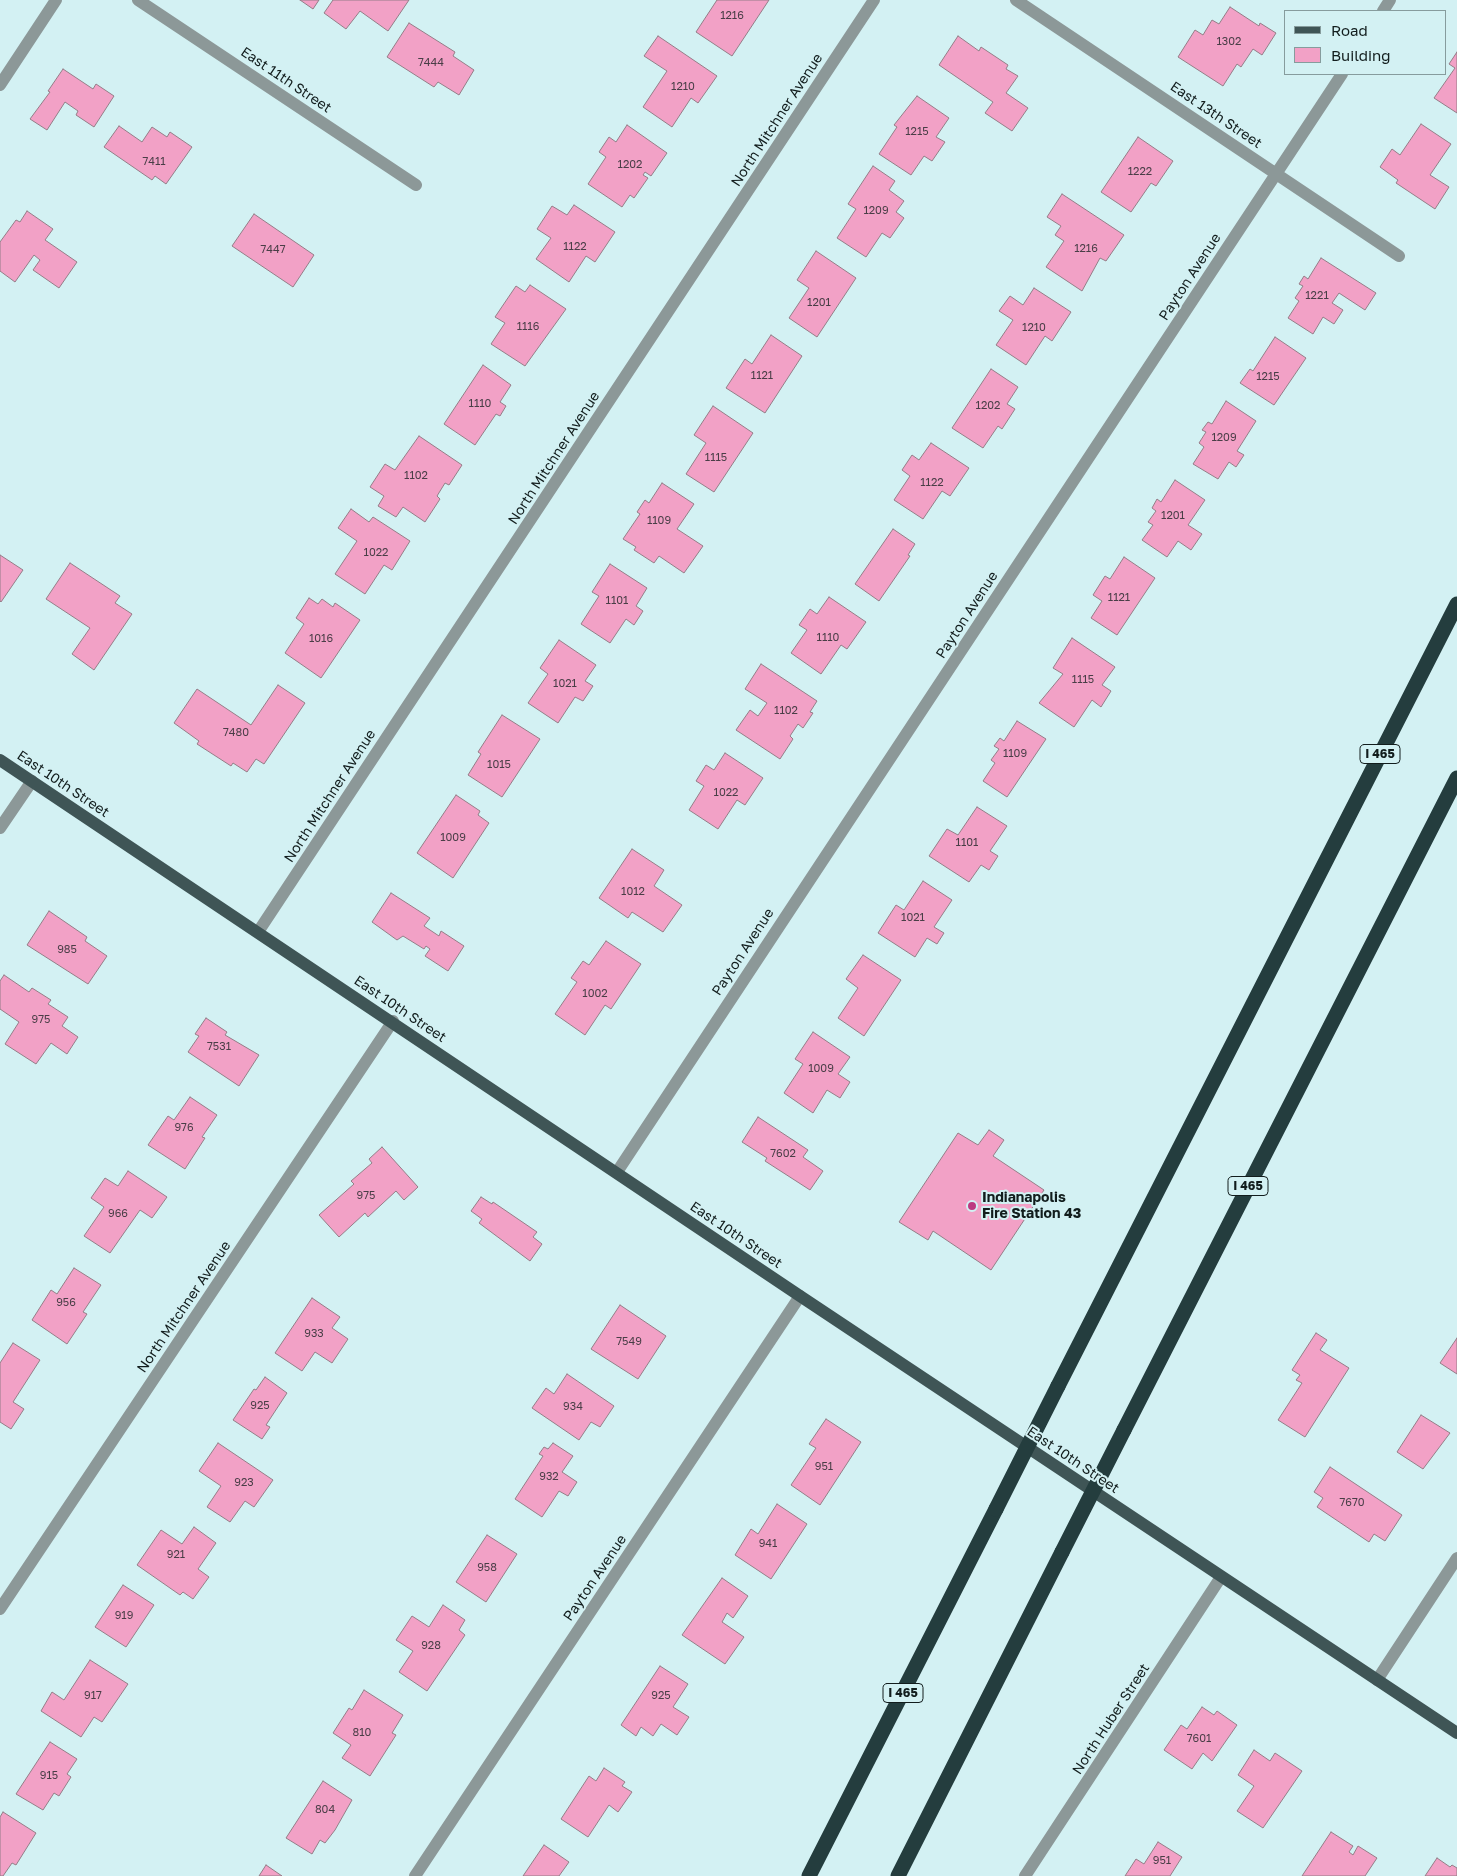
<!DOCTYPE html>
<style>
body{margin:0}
#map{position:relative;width:1457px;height:1876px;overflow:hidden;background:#d3f1f3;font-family:"Golos Text",sans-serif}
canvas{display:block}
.legend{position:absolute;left:1284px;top:10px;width:162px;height:65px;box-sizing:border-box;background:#d3f1f3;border:1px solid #869c9d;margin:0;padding:6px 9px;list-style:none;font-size:15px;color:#121d1d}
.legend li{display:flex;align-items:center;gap:10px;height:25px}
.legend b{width:25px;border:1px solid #869c9d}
</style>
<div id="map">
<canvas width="1457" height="1876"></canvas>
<ul class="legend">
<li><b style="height:6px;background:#3f5556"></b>Road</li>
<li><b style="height:14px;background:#f2a1c6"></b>Building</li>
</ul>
</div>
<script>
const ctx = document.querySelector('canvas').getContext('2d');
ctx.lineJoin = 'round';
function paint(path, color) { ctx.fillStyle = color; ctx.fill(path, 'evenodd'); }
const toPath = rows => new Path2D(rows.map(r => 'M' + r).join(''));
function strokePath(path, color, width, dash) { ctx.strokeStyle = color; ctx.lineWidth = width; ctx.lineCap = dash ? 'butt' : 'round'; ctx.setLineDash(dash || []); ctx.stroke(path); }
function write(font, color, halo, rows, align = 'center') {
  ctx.font = font + ' "Golos Text",sans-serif'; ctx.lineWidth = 4; ctx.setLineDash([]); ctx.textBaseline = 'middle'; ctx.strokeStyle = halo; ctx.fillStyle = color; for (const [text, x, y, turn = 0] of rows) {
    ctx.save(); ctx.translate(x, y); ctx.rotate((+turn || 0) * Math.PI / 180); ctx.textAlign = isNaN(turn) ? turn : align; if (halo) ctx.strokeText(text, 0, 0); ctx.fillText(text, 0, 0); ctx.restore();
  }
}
const building = toPath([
 [300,0,319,0,313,9,300,0],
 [333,0,409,0,388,31,360,11,346,29,324,13,333,0],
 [717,0,769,0,732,56,696,32,717,0],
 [1230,7,1259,26,1260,23,1276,33,1262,55,1253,49,1241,67,1237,64,1223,86,1178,57,1195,30,1203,35,1212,20,1219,24,1230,7],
 [409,23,455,52,453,56,474,70,459,95,438,82,434,87,387,57,409,23],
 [658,36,717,76,698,103,691,98,672,127,643,107,667,71,644,56,658,36],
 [958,36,979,51,981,47,1008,65,1006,69,1018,76,1006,93,1028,108,1012,131,985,113,993,102,939,65,958,36],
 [1457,52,1457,113,1434,98,1455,68,1449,64,1457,52],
 [63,69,93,89,96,84,114,96,94,127,76,115,78,111,65,102,47,130,30,119,50,92,48,91,63,69],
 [917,96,949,118,936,137,945,142,932,161,924,156,911,175,879,154,897,127,894,125,917,96],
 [1421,124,1451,144,1430,175,1449,187,1435,209,1396,183,1398,180,1380,167,1392,149,1400,155,1421,124],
 [627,125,667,153,651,176,645,172,643,175,648,178,634,198,630,195,622,207,588,184,606,157,599,152,609,137,616,142,627,125],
 [119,126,142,142,152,127,167,137,170,132,192,147,166,184,155,176,152,180,104,147,119,126],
 [1138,137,1173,161,1156,186,1151,183,1131,212,1101,192,1138,137],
 [873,166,895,181,889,190,904,201,896,212,904,218,890,238,882,233,866,257,837,238,856,209,848,204,873,166],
 [1062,194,1124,235,1106,261,1100,258,1082,291,1046,267,1064,241,1055,235,1061,226,1047,217,1062,194],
 [574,205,615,232,595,262,586,256,569,282,536,259,551,238,537,229,552,206,567,215,574,205],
 [27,211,53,229,45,240,77,262,59,288,33,270,40,260,34,255,15,282,0,271,0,242,16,220,20,222,27,211],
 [254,214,314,255,293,287,232,246,254,214],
 [816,251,856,278,817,337,789,318,809,288,797,280,816,251],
 [1321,258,1376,293,1365,310,1339,293,1332,303,1343,310,1334,324,1323,317,1313,334,1288,318,1299,301,1295,298,1303,286,1299,284,1304,276,1308,279,1321,258],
 [530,285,566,309,525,366,491,344,505,323,495,317,516,286,525,292,530,285],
 [1034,288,1071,312,1052,341,1045,336,1026,365,996,345,1013,320,999,311,1010,296,1023,305,1034,288],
 [771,335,802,356,765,413,726,388,745,359,752,364,771,335],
 [1275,337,1306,358,1274,405,1240,383,1250,369,1253,371,1275,337],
 [483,365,511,385,500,402,506,406,500,416,496,414,475,445,444,424,483,365],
 [991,369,1018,387,1007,404,1015,409,1002,429,998,426,983,448,952,428,991,369],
 [1226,401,1256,421,1237,451,1244,455,1236,467,1229,462,1218,479,1193,464,1204,447,1199,443,1206,432,1202,430,1208,422,1212,424,1226,401],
 [713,406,753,433,714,492,686,474,706,443,694,435,713,406],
 [419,436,462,465,449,485,445,483,437,496,440,499,425,522,403,507,396,517,378,506,384,496,370,487,385,464,395,470,419,436],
 [931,443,969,468,950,496,942,491,923,519,894,500,910,476,902,470,912,455,919,460,931,443],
 [1175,480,1205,500,1188,525,1202,534,1191,550,1178,541,1167,557,1142,540,1153,525,1148,522,1156,511,1152,508,1157,499,1161,502,1175,480],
 [662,483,694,504,677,529,703,546,684,573,659,556,654,563,634,550,636,547,623,539,640,514,637,512,645,500,649,503,662,483],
 [351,509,369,522,373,517,410,541,392,570,384,565,365,594,335,574,357,541,338,528,351,509],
 [893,529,915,544,908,555,910,556,879,601,855,584,893,529],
 [0,555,23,570,1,602,0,601,0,555],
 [1124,557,1155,578,1117,635,1091,618,1102,601,1093,595,1105,576,1110,579,1124,557],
 [70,563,120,596,115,603,132,614,94,670,72,654,90,628,46,599,70,563],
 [610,564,647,588,636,606,643,611,634,625,626,619,610,643,581,624,599,596,592,592,610,564],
 [829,597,866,622,847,649,841,645,821,674,791,653,807,630,799,625,810,609,817,614,829,597],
 [309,598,318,604,322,599,333,607,335,603,360,620,321,678,285,653,304,624,296,618,309,598],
 [1072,638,1115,667,1102,685,1111,691,1101,707,1092,700,1074,727,1039,703,1063,674,1053,668,1072,638],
 [559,640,596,665,585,681,593,686,583,701,575,697,558,723,528,703,548,674,540,668,559,640],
 [761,664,817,701,810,712,813,713,803,728,798,724,790,736,793,739,780,759,736,730,750,710,758,716,767,703,745,689,761,664],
 [278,685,305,703,264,764,256,759,247,772,233,763,231,766,197,744,199,741,174,723,197,689,251,725,278,685],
 [502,715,540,739,502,797,468,775,481,754,478,752,502,715],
 [1017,721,1046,739,1007,797,983,781,995,763,991,760,999,749,994,746,1000,738,1004,741,1017,721],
 [725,753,763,778,745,805,737,800,718,829,689,810,704,786,696,781,706,765,714,770,725,753],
 [456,795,480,811,478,815,489,823,453,878,417,853,456,795],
 [977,807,1007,826,990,851,998,856,989,870,981,865,969,882,929,856,947,829,958,835,977,807],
 [632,849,664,870,654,886,682,905,663,932,632,912,628,918,599,898,632,849],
 [923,881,952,900,934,927,944,933,937,944,927,938,915,957,878,933,896,905,904,910,923,881],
 [391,893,430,918,424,926,439,936,441,931,464,946,448,971,425,956,430,949,426,946,424,949,403,936,397,940,372,922,391,893],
 [49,911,87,937,85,941,107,956,88,984,27,945,49,911],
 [606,941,641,964,611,1009,605,1005,585,1035,555,1014,577,982,571,978,583,961,589,965,606,941],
 [863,955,901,980,864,1036,838,1018,858,988,846,979,863,955],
 [4,975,29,992,32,988,51,1000,48,1004,68,1017,62,1026,78,1037,67,1054,51,1043,36,1064,5,1044,19,1022,0,1009,0,981,4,975],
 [206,1018,227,1032,225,1035,259,1055,239,1086,188,1052,199,1036,195,1034,206,1018],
 [813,1032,850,1057,838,1074,850,1082,840,1098,827,1090,813,1113,784,1093,803,1064,795,1059,813,1032],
 [190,1097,217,1115,202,1137,205,1138,185,1169,148,1145,168,1116,174,1120,190,1097],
 [758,1117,808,1150,803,1157,823,1171,810,1190,765,1161,767,1158,742,1142,758,1117],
 [989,1130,1004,1140,993,1156,1044,1190,991,1270,933,1231,928,1240,899,1222,958,1133,978,1145,989,1130],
 [382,1147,418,1187,404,1200,396,1191,368,1217,365,1213,339,1237,319,1215,354,1184,351,1181,372,1163,369,1159,382,1147],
 [128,1171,167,1197,152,1218,140,1210,110,1253,84,1236,104,1207,91,1198,105,1178,118,1186,128,1171],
 [481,1197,492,1204,493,1202,537,1232,533,1237,542,1244,530,1261,479,1223,482,1219,471,1211,481,1197],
 [74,1268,101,1285,83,1312,87,1314,67,1344,32,1320,51,1290,57,1294,74,1268],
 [312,1298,340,1317,332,1328,348,1339,332,1363,315,1352,302,1371,275,1353,312,1298],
 [620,1305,666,1336,638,1379,591,1349,620,1305],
 [1316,1333,1327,1340,1320,1350,1349,1368,1305,1437,1278,1420,1302,1383,1296,1380,1300,1375,1292,1370,1316,1333],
 [1457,1338,1457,1374,1440,1363,1457,1338],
 [13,1343,40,1360,13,1402,24,1409,11,1429,0,1422,0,1363,13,1343],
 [567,1374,614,1406,600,1427,591,1422,579,1440,532,1408,546,1388,554,1394,567,1374],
 [265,1377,287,1393,266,1425,270,1427,262,1439,233,1420,254,1389,256,1390,265,1377],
 [1421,1415,1450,1433,1423,1469,1397,1452,1421,1415],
 [826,1419,861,1442,820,1505,791,1485,816,1448,809,1444,826,1419],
 [218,1443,273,1480,254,1507,245,1501,230,1522,207,1507,221,1486,199,1471,218,1443],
 [553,1443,573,1456,562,1472,577,1482,568,1496,559,1491,542,1517,515,1499,543,1456,539,1454,544,1447,548,1449,553,1443],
 [1330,1467,1402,1515,1385,1541,1374,1534,1369,1542,1317,1507,1323,1498,1314,1492,1330,1467],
 [777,1504,807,1524,771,1579,735,1555,751,1529,758,1534,777,1504],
 [194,1527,216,1543,198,1569,209,1577,193,1599,183,1592,180,1595,137,1565,161,1530,182,1544,194,1527],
 [487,1535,517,1554,486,1602,456,1582,487,1535],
 [722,1578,748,1596,733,1618,727,1613,722,1622,744,1637,725,1664,682,1635,722,1578],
 [123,1585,154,1605,126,1647,95,1627,123,1585],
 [443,1605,465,1620,459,1630,465,1635,427,1691,399,1672,413,1651,396,1640,412,1616,429,1627,443,1605],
 [90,1660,128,1684,102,1722,94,1717,81,1737,41,1711,52,1692,64,1700,90,1660],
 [660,1666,688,1684,673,1707,689,1717,677,1735,661,1724,653,1736,641,1727,636,1736,621,1725,660,1666],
 [364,1690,403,1715,392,1733,396,1735,370,1776,342,1758,351,1745,333,1733,349,1708,352,1710,364,1690],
 [1202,1707,1214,1715,1217,1711,1237,1725,1212,1761,1203,1753,1192,1769,1164,1750,1181,1725,1187,1729,1202,1707],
 [50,1742,77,1759,67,1774,71,1777,59,1796,54,1793,43,1810,16,1794,50,1742],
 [1254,1750,1270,1761,1275,1753,1302,1771,1263,1828,1237,1811,1254,1786,1238,1775,1254,1750],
 [604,1768,625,1782,622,1786,632,1792,618,1812,609,1805,588,1837,561,1819,589,1776,596,1781,604,1768],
 [323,1781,352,1800,335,1830,325,1843,320,1840,312,1854,286,1838,323,1781],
 [3,1812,36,1833,16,1865,12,1863,3,1876,0,1876,0,1817,3,1812],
 [1331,1832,1353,1846,1349,1852,1353,1855,1358,1846,1377,1858,1365,1876,1302,1876,1331,1832],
 [1158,1842,1182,1857,1170,1876,1125,1876,1136,1859,1144,1864,1158,1842],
 [544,1845,569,1862,559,1876,523,1876,544,1845],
 [1437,1858,1450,1867,1452,1865,1457,1868,1457,1876,1425,1876,1437,1858],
 [266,1865,282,1876,259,1876,266,1865]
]);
paint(building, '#f2a1c6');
strokePath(building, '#947d87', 1);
strokePath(toPath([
 [138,0,416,185],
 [1016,0,1399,256],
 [1383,11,1390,0],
 [0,85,56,0],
 [0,828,32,781],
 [258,932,874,0],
 [617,1172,1342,74],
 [0,1609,393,1021],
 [1377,1680,1457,1558],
 [415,1876,800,1296],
 [1025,1876,1221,1577]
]), '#8c9898', 12);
strokePath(toPath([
 [0,760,800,1296,1457,1733]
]), '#3f5556', 12);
strokePath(toPath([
 [1058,1386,1457,604],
 [1124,1430,1457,778],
 [809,1876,996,1509],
 [898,1876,1062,1552]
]), '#243d3e', 15);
strokePath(toPath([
 [996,1509,1058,1386],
 [1062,1552,1124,1430]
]), '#243d3e', 15);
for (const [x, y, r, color] of [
 [972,1206,5,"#bc3a81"]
]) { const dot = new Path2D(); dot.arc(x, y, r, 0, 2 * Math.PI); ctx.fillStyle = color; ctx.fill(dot); strokePath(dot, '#d3f1f3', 2); }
write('11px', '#4a3e47', null, [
 ["1216",732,16],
 ["1302",1229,42],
 ["7444",431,63],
 ["1210",683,87],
 ["1215",917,132],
 ["7411",154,162],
 ["1202",630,165],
 ["1222",1140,172],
 ["1209",876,211],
 ["1122",575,247],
 ["1216",1086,249],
 ["7447",273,250],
 ["1221",1317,296],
 ["1201",819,303],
 ["1116",528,327],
 ["1210",1034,328],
 ["1121",762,376],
 ["1215",1268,377],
 ["1110",480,404],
 ["1202",988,406],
 ["1209",1224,438],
 ["1115",716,458],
 ["1102",416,476],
 ["1122",932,483],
 ["1201",1173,516],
 ["1109",659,521],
 ["1022",376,553],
 ["1121",1119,598],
 ["1101",617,601],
 ["1110",828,638],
 ["1016",321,639],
 ["1115",1083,680],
 ["1021",565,684],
 ["1102",786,711],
 ["7480",236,733],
 ["1109",1015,754],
 ["1015",499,765],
 ["1022",726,793],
 ["1009",453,838],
 ["1101",967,843],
 ["1012",633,892],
 ["1021",913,918],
 ["985",67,950],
 ["1002",595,994],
 ["975",41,1020],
 ["7531",219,1047],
 ["1009",821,1069],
 ["976",184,1128],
 ["7602",783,1154],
 ["975",366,1196],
 ["966",118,1214],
 ["956",66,1303],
 ["933",314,1334],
 ["7549",629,1342],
 ["925",260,1406],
 ["934",573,1407],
 ["951",824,1467],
 ["932",549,1477],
 ["923",244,1483],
 ["7670",1352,1503],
 ["941",768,1544],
 ["921",176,1555],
 ["958",487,1568],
 ["919",124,1616],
 ["928",431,1646],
 ["917",93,1696],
 ["925",661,1696],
 ["810",362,1733],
 ["7601",1199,1739],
 ["915",49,1776],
 ["804",325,1810],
 ["951",1162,1861]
]);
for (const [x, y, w] of [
 [1380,754,40],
 [1248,1186,40],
 [903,1693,40]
]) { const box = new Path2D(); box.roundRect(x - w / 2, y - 9.5, w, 19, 4); ctx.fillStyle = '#d3f1f3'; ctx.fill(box); strokePath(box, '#121d1d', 1); }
write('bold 12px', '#121d1d', null, [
 ["I 465",1380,754],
 ["I 465",1248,1186],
 ["I 465",903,1693]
]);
write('14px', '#121d1d', '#d3f1f3', [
 ["East 11th Street",286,80,34],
 ["East 13th Street",1216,115,34],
 ["North Mitchner Avenue",777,120,-57],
 ["Payton Avenue",1190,277,-57],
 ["North Mitchner Avenue",554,458,-57],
 ["Payton Avenue",967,615,-57],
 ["East 10th Street",63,784,34],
 ["North Mitchner Avenue",330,796,-57],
 ["Payton Avenue",743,952,-57],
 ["East 10th Street",400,1009,34],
 ["East 10th Street",736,1235,34],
 ["North Mitchner Avenue",184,1307,-56],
 ["East 10th Street",1073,1460,34],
 ["Payton Avenue",595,1578,-56],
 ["North Huber Street",1111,1719,-57]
]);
write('bold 14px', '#121d1d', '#d3f1f3', [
 ["Indianapolis",982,1198],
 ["Fire Station 43",982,1214]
], 'left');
</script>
